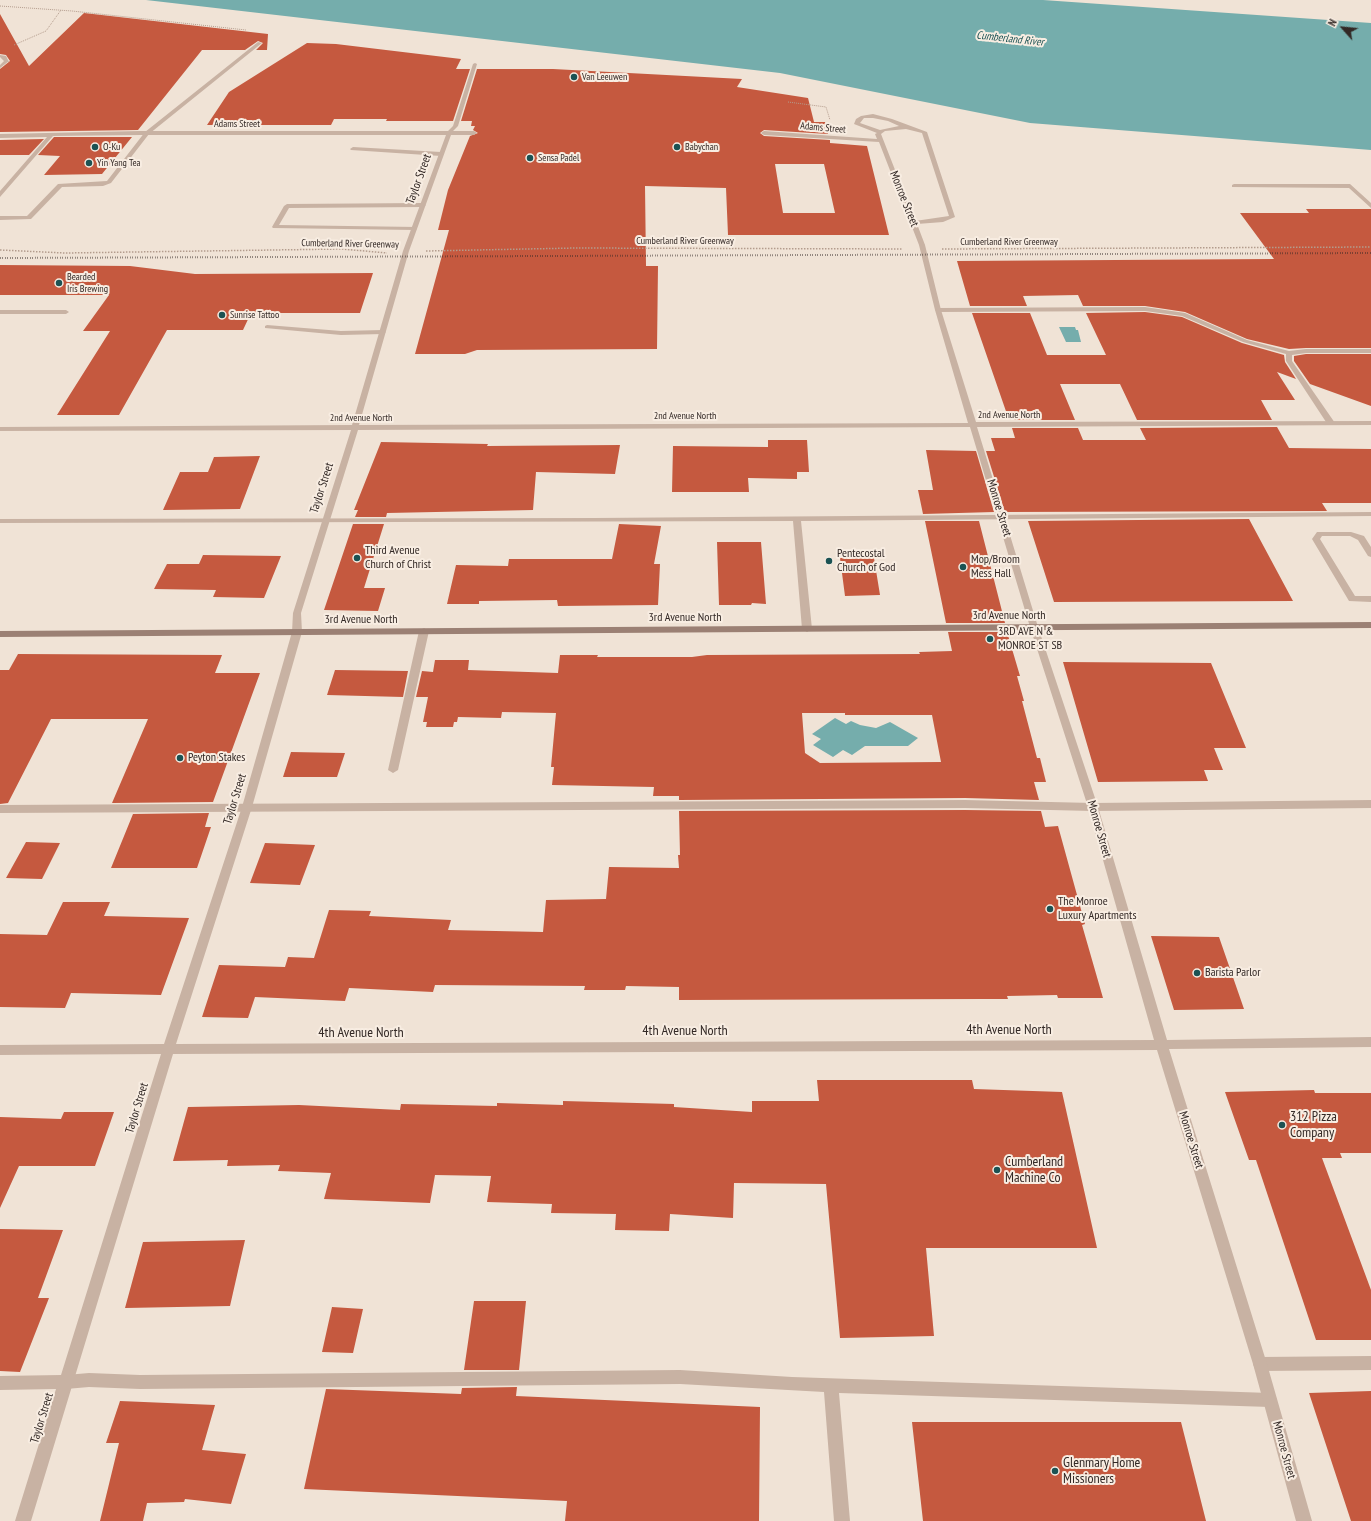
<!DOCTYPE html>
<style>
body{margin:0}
#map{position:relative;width:1371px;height:1521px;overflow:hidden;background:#f0e3d6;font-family:"PT Sans Narrow",sans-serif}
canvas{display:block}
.north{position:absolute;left:1323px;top:8px;width:40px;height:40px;-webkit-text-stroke:3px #f8ede2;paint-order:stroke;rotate:297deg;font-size:11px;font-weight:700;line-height:16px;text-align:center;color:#322825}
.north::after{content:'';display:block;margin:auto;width:14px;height:18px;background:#322825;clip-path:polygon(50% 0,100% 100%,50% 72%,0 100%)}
</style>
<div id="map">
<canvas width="1371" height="1521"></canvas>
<div class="north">N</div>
</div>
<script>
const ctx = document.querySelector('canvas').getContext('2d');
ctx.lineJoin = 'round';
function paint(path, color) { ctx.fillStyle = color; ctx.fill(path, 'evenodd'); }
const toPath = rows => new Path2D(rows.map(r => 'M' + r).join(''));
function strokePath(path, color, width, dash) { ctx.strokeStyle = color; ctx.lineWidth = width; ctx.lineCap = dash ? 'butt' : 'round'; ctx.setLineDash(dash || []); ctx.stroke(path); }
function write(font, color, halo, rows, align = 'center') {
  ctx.font = font + ' "PT Sans Narrow",sans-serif'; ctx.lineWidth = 4; ctx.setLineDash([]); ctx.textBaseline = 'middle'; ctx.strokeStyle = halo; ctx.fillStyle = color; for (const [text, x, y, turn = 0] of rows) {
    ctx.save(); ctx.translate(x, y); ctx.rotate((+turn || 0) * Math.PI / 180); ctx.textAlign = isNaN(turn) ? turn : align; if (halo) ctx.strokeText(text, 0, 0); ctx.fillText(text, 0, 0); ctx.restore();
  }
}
paint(toPath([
 [146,0,1043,0,1371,23,1371,150,1030,123,780,73],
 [1059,327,1075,327,1076,330,1078,330,1081,342,1066,342],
 [835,718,846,724,851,721,860,725,876,728,890,722,918,738,908,746,865,746,852,755,843,750,833,757,813,745,821,739,812,734]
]), '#75adac');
paint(toPath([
 [84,13,268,34,267,50,256,50,263,43,258,41,245,50,202,50,138,130,0,132,0,69,10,61,6,55,0,54,0,14,29,66],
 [307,43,336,44,461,59,456,69,470,69,453,121,386,121,387,119,334,119,331,125,207,125,229,92],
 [477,69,553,69,742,79,737,87,808,98,814,122,825,122,828,134,764,130,760,133,764,136,830,140,830,143,867,146,889,235,728,235,726,188,645,186,646,266,658,266,657,349,477,350,465,354,415,354,449,230,438,230,448,190,470,136,478,133,473,130,475,126,471,126,472,121,461,121],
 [775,164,824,164,835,213,783,213],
 [54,137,132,137,102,174,44,175,60,156,38,155],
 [0,139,0,140,44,139,29,155,0,155],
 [1306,209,1371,209,1371,348,1306,348,1289,349,1247,339,1185,312,1145,306,1083,306,1078,295,1023,296,1027,306,970,306,957,261,1274,259,1240,213,1309,213],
 [0,265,130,266,195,274,373,273,360,313,251,313,243,330,167,330,119,415,57,415,110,331,83,331,109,295,0,295],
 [1145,312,1182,317,1242,343,1284,355,1285,362,1296,379,1277,372,1295,400,1261,400,1272,420,1137,420,1120,384,1060,384,1075,420,1009,420,972,313,1030,313,1047,355,1106,355,1086,313],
 [1306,354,1371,354,1371,406,1310,384,1294,361,1294,356],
 [1277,427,1289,448,1371,449,1371,503,1322,503,1327,511,1005,512,986,451,995,451,991,438,1015,438,1012,428,1078,428,1083,440,1146,440,1140,428],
 [768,440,807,440,809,472,797,472,797,479,748,478,749,492,672,492,673,446,768,447],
 [381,442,488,444,487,446,620,445,615,474,536,472,533,510,387,513,386,517,355,517,358,510,354,510],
 [926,450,976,451,994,512,923,514,918,490,933,490],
 [260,456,240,509,163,510,180,472,208,472,214,457],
 [1249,519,1293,601,1054,602,1028,521],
 [925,521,979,521,1005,623,946,623],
 [353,524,384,524,364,588,385,588,378,611,324,610],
 [619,524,661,526,654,564,660,564,658,605,558,606,557,600,479,601,479,604,447,604,456,565,508,566,509,559,612,559],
 [717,542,761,542,766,604,752,603,751,605,719,605],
 [203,555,281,556,264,598,213,597,216,590,154,589,167,564,199,564],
 [840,558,874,558,880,595,845,596],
 [948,632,1007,632,1020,676,1017,676,1024,701,1022,701,1037,758,1040,758,1046,782,1034,782,1039,800,965,798,679,800,679,796,653,796,654,787,552,785,554,767,551,767,556,713,502,712,501,718,458,717,457,722,454,722,453,727,426,727,427,722,423,722,428,697,416,697,422,671,433,672,435,660,469,660,468,670,558,673,560,655,598,655,597,657,692,657,707,655,920,654,919,652,952,651],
 [802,713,845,713,845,715,932,715,941,762,820,763,805,753],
 [18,654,222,655,215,673,260,673,213,802,112,803,148,719,51,719,8,803,0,804,0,670,9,670],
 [1063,662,1211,663,1246,748,1214,748,1223,770,1204,770,1208,781,1098,782],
 [335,670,408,671,403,697,327,695],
 [291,752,345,753,337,777,283,777],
 [965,810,1041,811,1045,827,1058,826,1085,924,1082,925,1103,998,1058,998,1057,995,1007,996,1008,999,979,999,679,1000,679,987,626,986,625,990,584,990,585,986,435,985,433,992,349,988,345,1001,255,997,248,1018,202,1017,219,965,285,967,288,957,314,958,329,910,371,911,369,916,451,920,448,930,543,932,546,900,606,899,609,867,679,868,678,855,680,855,679,811],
 [209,813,205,827,211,827,197,868,111,868,133,814],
 [26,842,60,843,42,879,6,878],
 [265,843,315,845,300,885,250,883],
 [63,902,110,902,104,916,189,918,161,995,71,993,65,1008,0,1007,0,934,47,935],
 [1151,936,1219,937,1244,1009,1174,1010],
 [817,1080,972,1080,974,1089,1062,1092,1097,1248,926,1248,934,1336,840,1338,826,1184,734,1183,733,1218,670,1214,669,1231,615,1230,616,1214,551,1213,552,1204,487,1202,491,1176,435,1175,430,1203,324,1199,331,1173,278,1171,280,1165,227,1166,228,1160,173,1161,188,1107,299,1105,400,1110,401,1104,497,1106,497,1103,563,1105,563,1101,674,1104,674,1107,752,1112,752,1101,819,1101],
 [1314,1090,1315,1093,1371,1093,1371,1153,1340,1153,1342,1158,1322,1158,1371,1290,1371,1340,1316,1340,1256,1160,1249,1160,1225,1092],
 [64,1112,114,1112,95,1166,19,1166,0,1208,0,1117,61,1119],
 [0,1229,63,1230,38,1298,49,1298,20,1372,0,1371],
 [245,1240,230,1306,125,1308,143,1242],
 [474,1301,526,1301,519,1370,464,1370],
 [332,1307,363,1309,353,1353,322,1352],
 [517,1387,516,1396,760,1407,759,1521,565,1521,567,1501,304,1489,326,1389,461,1394,462,1388],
 [1371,1391,1371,1521,1351,1521,1309,1393],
 [120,1401,215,1405,202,1450,246,1454,231,1504,185,1499,184,1502,147,1503,143,1521,100,1521,119,1443,106,1443],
 [912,1422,1181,1422,1206,1521,923,1521]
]), '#c5593f');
strokePath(toPath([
 [0,6,72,11,246,30],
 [14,45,46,31,61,10],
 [788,102,826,107,830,120]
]), '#b39c8d', 1, [1, 1]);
strokePath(toPath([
 [942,249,1371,247],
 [0,250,65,253,342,249,387,253],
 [426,251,576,248,903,249]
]), '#b39c8d', 1.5, [1.5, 1.5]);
paint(toPath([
 [258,42,262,43,149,134,111,183,103,186,62,187,31,219,0,220,0,216,27,216,58,184,107,181,145,132,258,42],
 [0,55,6,56,9,62,5,62,0,57,0,55],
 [873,114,892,119,927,132,955,217,943,222,917,224,925,245,924,246,919,245,879,142,764,135,761,133,764,131,877,139,875,134,877,133,854,124,856,119,861,116,873,114],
 [864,118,873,118,888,121,899,126,880,130,860,123,864,118],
 [906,129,922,133,949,216,915,221,881,134,885,131,906,129],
 [353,147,441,152,444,154,441,156,351,150,350,149,353,147],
 [1234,184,1350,184,1371,203,1371,208,1349,188,1232,187,1232,185,1234,184],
 [287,204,423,203,426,205,423,207,289,208,279,225,417,227,417,229,415,230,273,228,272,227,284,206,287,204],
 [1145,307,1185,313,1247,340,1289,351,1306,349,1371,349,1371,353,1306,353,1292,355,1292,361,1335,423,1331,425,1328,425,1286,361,1286,354,1243,342,1182,316,1145,311,938,312,935,310,938,308,1145,307],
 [0,310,66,310,69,312,66,314,0,314,0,310],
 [267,325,341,331,383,330,386,332,383,334,341,335,265,328,265,326,267,325],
 [1371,512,1371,516,801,521,812,629,807,632,802,629,793,521,0,523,0,519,595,518,1371,512],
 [1317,532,1351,532,1364,536,1371,547,1371,557,1368,556,1358,540,1350,536,1322,536,1320,539,1355,596,1371,596,1371,602,1349,601,1312,539,1317,532],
 [424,628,429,631,398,770,393,773,388,770,419,631,424,628],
 [965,800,1093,803,1371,800,1371,808,1093,811,965,808,0,813,0,805,965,800],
 [1371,1356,1371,1370,1260,1371,1255,1369,1253,1364,1255,1359,1260,1357,1371,1356],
 [680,1370,792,1377,1270,1393,1275,1395,1277,1400,1275,1405,1270,1407,839,1393,850,1521,834,1521,824,1392,680,1384,140,1389,89,1387,66,1389,61,1387,59,1382,61,1377,66,1375,89,1373,140,1375,680,1370]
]), '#c8b2a3');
paint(toPath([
 [5,60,9,61,0,68,0,65,5,60],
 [475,63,477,64,458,126,453,131,474,131,477,133,474,135,451,135,409,251,359,425,968,423,935,310,919,245,922,243,925,245,941,310,976,422,1371,421,1371,425,977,427,1038,627,1098,807,1167,1040,1371,1037,1371,1047,1169,1049,1267,1364,1312,1521,1296,1521,1253,1364,1157,1050,173,1054,31,1521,15,1521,56,1389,0,1390,0,1376,61,1375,161,1054,0,1055,0,1045,164,1044,242,807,292,632,293,613,351,430,0,431,0,427,352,425,403,251,446,135,140,135,53,136,0,197,0,191,47,137,0,138,0,134,140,131,448,131,453,126,473,64,475,63],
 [970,427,1030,627,1088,807,1154,1040,176,1044,252,807,302,632,301,613,358,430,970,427]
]), '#c8b2a3');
paint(toPath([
 [1371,622,1371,628,0,637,0,631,1371,622]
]), '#9b8074');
strokePath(toPath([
 [0,258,1371,253]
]), '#322825', 2, [0.5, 2]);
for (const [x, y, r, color] of [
 [574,77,4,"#1b5253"],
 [95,147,4,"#1b5253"],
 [677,147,4,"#1b5253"],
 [530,158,4,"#1b5253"],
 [89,163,4,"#1b5253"],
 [59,283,4,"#1b5253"],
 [222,315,4,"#1b5253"],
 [357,558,4,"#1b5253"],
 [829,561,4,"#1b5253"],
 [963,567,4,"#1b5253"],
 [990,639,4,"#1b5253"],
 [180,758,4,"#1b5253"],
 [1050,909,4,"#1b5253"],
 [1197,973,4,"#1b5253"],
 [1282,1125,4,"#1b5253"],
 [997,1170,4,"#1b5253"],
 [1055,1471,4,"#1b5253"]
]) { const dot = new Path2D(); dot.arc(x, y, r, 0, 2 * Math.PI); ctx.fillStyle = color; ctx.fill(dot); strokePath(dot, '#f8ede2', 1.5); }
write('10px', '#322825', '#f8ede2', [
 ["Van Leeuwen",582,77],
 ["O-Ku",103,147],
 ["Babychan",685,147],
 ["Sensa Padel",538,158],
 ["Yin Yang Tea",97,163],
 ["Bearded",67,277],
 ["Iris Brewing",67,289],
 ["Sunrise Tattoo",230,315]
], 'left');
write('10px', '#322825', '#f8ede2', [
 ["Adams Street",237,124],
 ["Adams Street",823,128,5],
 ["Cumberland River Greenway",685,241],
 ["Cumberland River Greenway",1009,242],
 ["Cumberland River Greenway",350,244,1],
 ["2nd Avenue North",1009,415],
 ["2nd Avenue North",685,416],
 ["2nd Avenue North",361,418]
]);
write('italic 11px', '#1b5253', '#f8ede2', [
 ["Cumberland River",1010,39,6]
]);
write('12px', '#322825', '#f8ede2', [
 ["Taylor Street",419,179,-70],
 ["Monroe Street",904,199,68],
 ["Taylor Street",322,488,-72],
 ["Monroe Street",999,508,73],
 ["3rd Avenue North",1009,616],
 ["3rd Avenue North",685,618],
 ["3rd Avenue North",361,620],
 ["Taylor Street",235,799,-73],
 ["Monroe Street",1099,829,74],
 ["Taylor Street",137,1108,-73],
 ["Monroe Street",1191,1140,73],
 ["Taylor Street",42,1418,-73],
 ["Monroe Street",1284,1450,75]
]);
write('12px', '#322825', '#f8ede2', [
 ["Third Avenue",365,551],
 ["Church of Christ",365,565],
 ["Pentecostal",837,554],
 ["Church of God",837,568],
 ["Mop/Broom",971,560],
 ["Mess Hall",971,574],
 ["3RD AVE N &",998,632],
 ["MONROE ST SB",998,646],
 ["Peyton Stakes",188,758],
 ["The Monroe",1058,902],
 ["Luxury Apartments",1058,916],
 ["Barista Parlor",1205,973]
], 'left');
write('14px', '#322825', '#f8ede2', [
 ["4th Avenue North",1009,1030],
 ["4th Avenue North",685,1031],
 ["4th Avenue North",361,1033]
]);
write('14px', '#322825', '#f8ede2', [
 ["312 Pizza",1290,1117],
 ["Company",1290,1133],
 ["Cumberland",1005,1162],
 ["Machine Co",1005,1178],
 ["Glenmary Home",1063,1463],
 ["Missioners",1063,1479]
], 'left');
</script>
